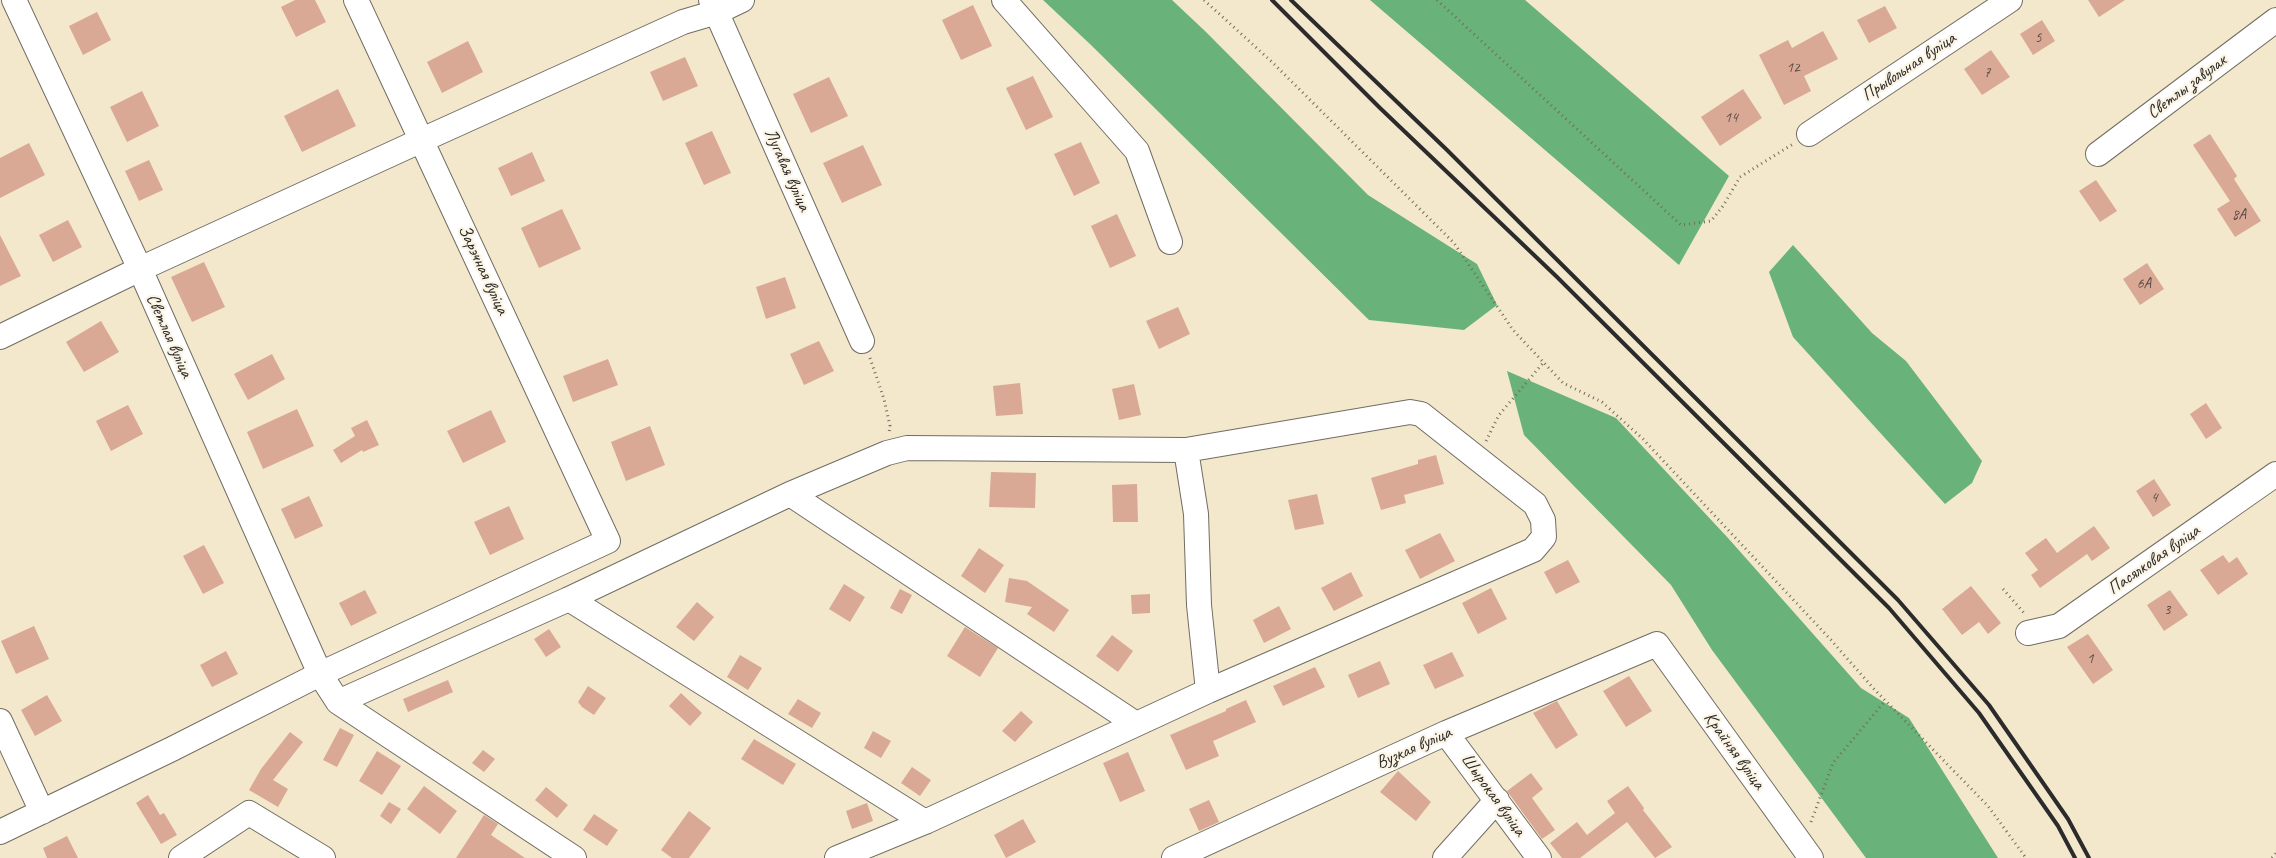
<!DOCTYPE html>
<meta charset="utf-8">
<style>
body{margin:0}
canvas{display:block;background:#f3e7cc}
</style>
<canvas width="2276" height="858"></canvas>
<script>
const ctx = document.querySelector('canvas').getContext('2d');
ctx.lineJoin = 'round';
function paint(path, color) { ctx.fillStyle = color; ctx.fill(path, 'evenodd'); }
const toPath = rows => new Path2D(rows.map(r => 'M' + r).join(''));
function strokePath(path, color, width, dash) { ctx.strokeStyle = color; ctx.lineWidth = width; ctx.lineCap = dash ? 'butt' : 'round'; ctx.setLineDash(dash || []); ctx.stroke(path); }
function write(font, color, halo, rows, align = 'center') {
  ctx.font = font + ' Caveat,sans-serif'; ctx.lineWidth = 4.5; ctx.setLineDash([]); ctx.textBaseline = 'middle'; ctx.strokeStyle = halo; ctx.fillStyle = color; for (const [text, x, y, turn = 0] of rows) {
    ctx.save(); ctx.translate(x, y); ctx.rotate((+turn || 0) * Math.PI / 180); ctx.textAlign = isNaN(turn) ? turn : align; if (halo) ctx.strokeText(text, 0, 0); ctx.fillText(text, 0, 0); ctx.restore();
  }
}
paint(toPath([
 [1043,0,1172,0,1206,32,1368,195,1477,264,1497,305,1464,330,1369,320,1091,45],
 [1370,0,1525,0,1729,176,1679,265],
 [1793,245,1872,333,1906,361,1982,461,1972,483,1945,504,1793,337,1769,272],
 [1507,371,1616,418,1728,538,1861,688,1909,718,1998,858,1866,858,1712,650,1671,585,1524,435]
]), '#69b279');
paint(toPath([
 [295,0,315,0,326,22,296,37,281,7],
 [2088,0,2125,0,2099,17],
 [973,5,992,46,961,60,942,20],
 [1885,6,1897,28,1869,43,1857,20],
 [97,12,111,40,83,55,69,26],
 [2042,20,2055,41,2033,55,2020,34],
 [1823,31,1838,59,1804,76,1811,91,1784,105,1759,55,1788,40,1792,48],
 [468,41,483,72,442,93,427,62],
 [1991,50,2010,77,1982,95,1964,69],
 [685,57,698,86,663,101,650,72],
 [1033,76,1053,117,1026,130,1006,88],
 [829,77,848,116,811,133,793,94],
 [338,89,356,126,302,152,284,116],
 [1743,89,1762,118,1720,146,1701,117],
 [142,91,159,126,127,142,110,107],
 [712,131,731,173,704,185,685,143],
 [2210,134,2237,176,2234,179,2261,221,2235,237,2217,209,2230,201,2193,145],
 [1081,142,1100,183,1074,196,1054,154],
 [29,143,45,175,0,198,0,158],
 [863,145,882,185,842,203,823,163],
 [532,152,545,181,511,196,498,168],
 [149,160,163,190,139,201,125,171],
 [2096,180,2117,211,2100,222,2079,191],
 [562,209,581,249,539,268,521,228],
 [1117,214,1136,256,1110,268,1091,226],
 [68,220,82,247,53,262,39,235],
 [0,235,21,276,0,286],
 [204,262,225,307,192,322,171,277],
 [2147,263,2164,289,2140,305,2123,279],
 [785,277,796,308,766,319,756,287],
 [1178,307,1190,334,1159,349,1146,321],
 [101,321,119,352,84,372,66,342],
 [819,341,834,371,804,385,790,354],
 [272,354,285,379,248,400,234,374],
 [608,359,618,385,573,402,563,376],
 [1020,383,1023,414,996,416,993,386],
 [1134,384,1141,415,1119,420,1112,389],
 [2206,403,2222,428,2206,439,2190,414],
 [128,405,143,434,111,451,96,421],
 [297,409,314,446,263,469,247,432],
 [491,410,506,442,463,463,447,431],
 [367,420,379,445,363,452,362,450,341,463,333,450,355,436,351,428],
 [650,426,665,465,626,481,611,442],
 [1436,455,1444,484,1404,495,1406,503,1381,510,1371,478,1418,464,1418,460],
 [991,472,1036,473,1035,508,989,507],
 [2154,479,2171,505,2153,517,2136,491],
 [1137,484,1138,522,1113,522,1112,485],
 [1317,494,1324,524,1295,530,1288,500],
 [309,496,323,526,295,539,281,509],
 [509,506,524,539,490,555,474,522],
 [2094,526,2110,548,2092,561,2087,554,2040,588,2031,575,2038,570,2025,553,2046,538,2057,553],
 [1440,533,1455,561,1420,579,1405,550],
 [204,545,224,583,203,594,183,556],
 [979,548,1004,565,985,593,961,576],
 [2223,555,2229,563,2237,557,2248,574,2218,595,2200,570],
 [1568,560,1580,582,1556,594,1544,572],
 [1351,572,1363,596,1334,611,1321,588],
 [1009,578,1027,581,1069,610,1054,632,1027,614,1032,607,1005,602],
 [844,584,865,597,850,622,829,609],
 [1971,586,2001,623,1988,634,1979,622,1962,635,1942,609],
 [1491,588,1507,619,1478,634,1462,603],
 [900,589,912,595,902,614,890,608],
 [365,590,377,613,351,626,339,603],
 [2170,590,2188,615,2164,631,2147,605],
 [1150,594,1150,613,1132,614,1131,595],
 [697,602,714,617,694,641,676,627],
 [1279,606,1291,629,1264,643,1253,620],
 [34,626,49,659,16,674,1,641],
 [965,627,998,648,980,677,947,656],
 [549,629,561,647,546,657,534,639],
 [2088,634,2113,670,2093,684,2067,647],
 [1112,635,1133,651,1118,672,1096,656],
 [226,651,238,674,212,687,200,665],
 [1452,652,1464,676,1435,689,1423,665],
 [740,655,762,668,748,690,727,677],
 [1380,661,1390,684,1358,698,1348,675],
 [1315,667,1325,687,1283,706,1273,686],
 [1629,676,1652,711,1626,727,1603,691],
 [448,680,453,692,408,712,403,699],
 [588,686,606,698,594,715,582,707,578,702],
 [681,693,702,713,690,726,669,706],
 [47,695,62,721,35,736,21,710],
 [798,699,821,713,812,728,788,714],
 [1246,700,1256,722,1213,741,1219,756,1186,770,1170,735,1226,711,1226,709],
 [1557,701,1578,735,1556,749,1533,713],
 [1021,711,1033,722,1015,742,1002,731],
 [340,728,354,735,337,767,323,760],
 [873,731,891,741,881,758,864,748],
 [290,732,303,742,273,780,288,789,278,807,249,790,261,769],
 [754,739,796,764,783,785,741,759],
 [483,750,495,759,484,772,472,763],
 [377,751,401,766,382,795,359,781],
 [1128,752,1145,791,1120,802,1103,763],
 [912,767,931,780,920,796,901,783],
 [1398,771,1431,802,1416,821,1380,792],
 [1531,773,1543,789,1532,798,1555,830,1542,839,1507,791],
 [424,786,457,811,440,834,407,809],
 [1628,786,1644,808,1643,810,1672,847,1655,858,1627,822,1580,858,1562,858,1550,843,1577,822,1587,835,1615,813,1607,801],
 [546,787,568,805,557,818,535,800],
 [148,795,160,815,164,813,177,835,161,844,136,803],
 [1209,800,1219,822,1199,831,1189,809],
 [389,802,401,809,391,824,380,816],
 [867,803,873,821,852,829,846,811],
 [689,811,711,828,689,858,672,858,661,850],
 [594,814,618,830,607,846,583,830],
 [484,815,498,824,491,835,525,858,456,858],
 [1023,819,1036,842,1006,858,994,835],
 [67,836,78,858,47,858,43,848]
]), '#daa995');
const minor = toPath([
 [14,0,140,269,320,674,338,702,569,599,790,494,1136,724],
 [711,0,862,341],
 [1004,0,1137,151,1170,242],
 [1809,134,2010,0],
 [2098,154,2276,20],
 [0,337,140,269,422,140,683,22,717,12,742,0],
 [1186,450,1196,514,1199,605,1208,691],
 [790,494,887,453,907,448,1186,450,1410,412,1421,414,1535,504,1543,520,1544,537,1533,550,1208,691,925,822,837,858],
 [569,599,925,822],
 [2028,633,2059,626,2276,474],
 [338,702,574,858],
 [0,721,42,812],
 [1446,733,1539,858],
 [0,832,172,749,320,674,608,541,356,0],
 [181,858,249,813,323,858],
 [1174,858,1446,733,1657,644,1811,858],
 [1445,858,1497,800]
]);
strokePath(minor, '#716d63', 26);
strokePath(toPath([
 [1204,0,1272,62,1454,243,1513,330,1563,383,1602,402,1643,439,1831,640,1874,689,1988,806,2026,858],
 [1437,0,1681,225,1711,221,1723,206,1740,177,1793,144],
 [870,358,884,399,890,426,889,433],
 [1486,441,1499,415,1543,363],
 [2003,589,2024,613],
 [1811,822,1833,763,1885,701],
 [2272,858,2276,853]
]), '#716d63', 3, [1, 4]);
strokePath(minor, '#fff', 24);
strokePath(toPath([
 [1272,0,1380,108,1557,277,1889,608,1979,713,2058,826,2075,858],
 [1291,0,1447,150,1898,600,1989,705,2068,819,2089,858]
]), '#2b2b2b', 4);
write('15px', '#574a46', null, [
 ["5",2038,38],
 ["12",1793,68],
 ["7",1987,73],
 ["14",1731,118],
 ["8А",2239,215],
 ["6А",2144,284],
 ["4",2154,498],
 ["3",2167,610],
 ["1",2090,659]
]);
write('18px', '#2b2b2b', '#fcf5e5', [
 ["Прывольная вуліца",1909,67,-34],
 ["Светлы завулак",2187,87,-37],
 ["Лугавая вуліца",787,170,66],
 ["Зарэчная вуліца",483,270,65],
 ["Светлая вуліца",169,336,66],
 ["Пасялковая вуліца",2154,560,-35],
 ["Вузкая вуліца",1414,748,-24],
 ["Крайняя вуліца",1734,751,54],
 ["Шырокая вуліца",1493,795,54]
]);
</script>
